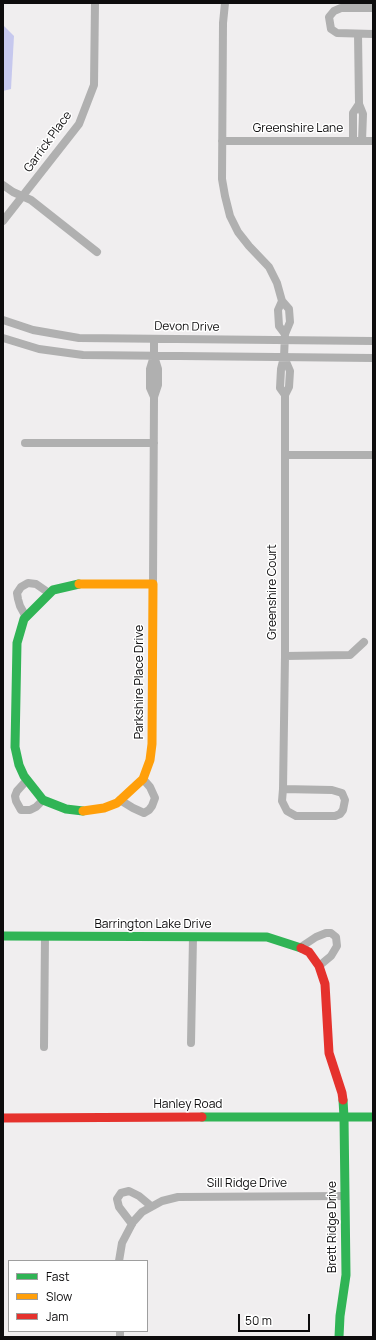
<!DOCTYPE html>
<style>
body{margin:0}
#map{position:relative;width:376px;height:1340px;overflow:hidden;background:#f0eeef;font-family:Manrope,sans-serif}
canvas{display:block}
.frame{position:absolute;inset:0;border:4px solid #0d0c0d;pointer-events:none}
.legend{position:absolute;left:8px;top:1260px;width:140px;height:72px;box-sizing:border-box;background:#fff;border:1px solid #9e9e9e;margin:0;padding:5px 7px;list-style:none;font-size:12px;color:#0d0c0d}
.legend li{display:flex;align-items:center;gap:8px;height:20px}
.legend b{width:20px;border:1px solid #9e9e9e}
.scale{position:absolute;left:238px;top:1314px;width:72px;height:18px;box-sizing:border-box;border:2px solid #0d0c0d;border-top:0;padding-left:5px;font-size:12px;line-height:14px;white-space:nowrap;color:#0d0c0d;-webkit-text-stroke:3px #fff;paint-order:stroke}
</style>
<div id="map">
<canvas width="376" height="1340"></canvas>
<div class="frame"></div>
<ul class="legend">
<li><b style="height:5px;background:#30b455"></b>Fast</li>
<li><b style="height:5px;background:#ff9f0a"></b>Slow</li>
<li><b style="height:5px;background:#e5322d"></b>Jam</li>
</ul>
<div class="scale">50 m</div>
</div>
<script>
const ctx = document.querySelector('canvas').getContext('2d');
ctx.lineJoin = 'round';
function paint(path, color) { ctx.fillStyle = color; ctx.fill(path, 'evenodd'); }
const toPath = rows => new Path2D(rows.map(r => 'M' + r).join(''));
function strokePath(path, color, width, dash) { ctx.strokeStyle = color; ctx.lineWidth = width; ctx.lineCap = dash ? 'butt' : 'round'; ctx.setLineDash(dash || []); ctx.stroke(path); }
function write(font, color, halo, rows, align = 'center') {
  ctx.font = font + ' Manrope,sans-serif'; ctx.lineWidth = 3; ctx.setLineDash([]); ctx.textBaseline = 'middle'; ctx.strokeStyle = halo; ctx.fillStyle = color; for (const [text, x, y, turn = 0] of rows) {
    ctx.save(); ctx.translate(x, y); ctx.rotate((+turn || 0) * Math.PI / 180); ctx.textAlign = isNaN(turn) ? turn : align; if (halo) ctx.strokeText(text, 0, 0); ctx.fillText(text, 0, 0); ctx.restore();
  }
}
paint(toPath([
 [3,25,14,36,11,89,3,91]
]), '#c6c8ee');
strokePath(toPath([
 [225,3,223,23,222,179,225,196,230,216,238,232,249,246,269,267,277,283,282,301,289,309,290,322,285,334,284,357,281,369,280,388,285,395],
 [373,8,341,8,334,11,329,17,331,29,337,33,373,34],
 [358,34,359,104,363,114,362,141],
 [222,141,373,141],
 [353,141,353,113,359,104],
 [3,185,13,192,31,200,97,252],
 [3,221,79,124,94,85,95,3],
 [282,301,278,310,279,326,285,334],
 [3,320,33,330,79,338,373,341],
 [3,338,39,349,83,355,373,358],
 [154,397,150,388,150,369,154,356],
 [25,443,154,443],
 [286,455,373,455],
 [153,584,154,397,158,385,158,369,154,356,154,339],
 [26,617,20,606,18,599,17,593,21,587,28,583,36,584,49,593],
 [285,656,350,655,364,642],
 [27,780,17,791,15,796,16,801,21,810,30,810,36,807,43,800],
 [283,789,282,801,287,811,296,816,335,816,340,814,343,810,345,800,342,793,332,790,283,789,285,656,285,395,289,387,290,371,284,357],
 [120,800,133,808,144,813,149,810,152,806,155,798,150,787,143,779],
 [301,947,316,937,326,933,331,933,336,937,337,946,331,956,319,966],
 [191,1043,193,937],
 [44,1047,45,936],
 [132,1224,119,1207,117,1199,121,1193,129,1191,139,1196,151,1206],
 [119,1261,122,1243,133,1222,142,1212,162,1201,178,1197,345,1196],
 [120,1331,120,1337]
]), '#b0b0b0', 8);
strokePath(toPath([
 [79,584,53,590,24,619,17,643,15,747,19,765,24,776,43,800,66,809,83,811],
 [3,936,267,937,301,948],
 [202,1117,373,1117],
 [339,1337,340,1316,346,1275,344,1117,343,1100]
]), '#30b455', 9);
strokePath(toPath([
 [79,584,153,584,152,744,150,760,143,779,117,803,104,808,83,811]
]), '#ff9f0a', 9);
strokePath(toPath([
 [301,948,309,952,319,966,325,984,329,1053,342,1093,343,1100],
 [3,1118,202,1117]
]), '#e5322d', 9);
write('12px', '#0d0c0d', '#fff', [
 ["Greenshire Lane",298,129],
 ["Garrick Place",48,142,-54],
 ["Devon Drive",187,327,1],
 ["Greenshire Court",273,592,-90],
 ["Parkshire Place Drive",140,682,-90],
 ["Barrington Lake Drive",153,925],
 ["Hanley Road",188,1105],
 ["Sill Ridge Drive",247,1184],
 ["Brett Ridge Drive",333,1227,-90]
]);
</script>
